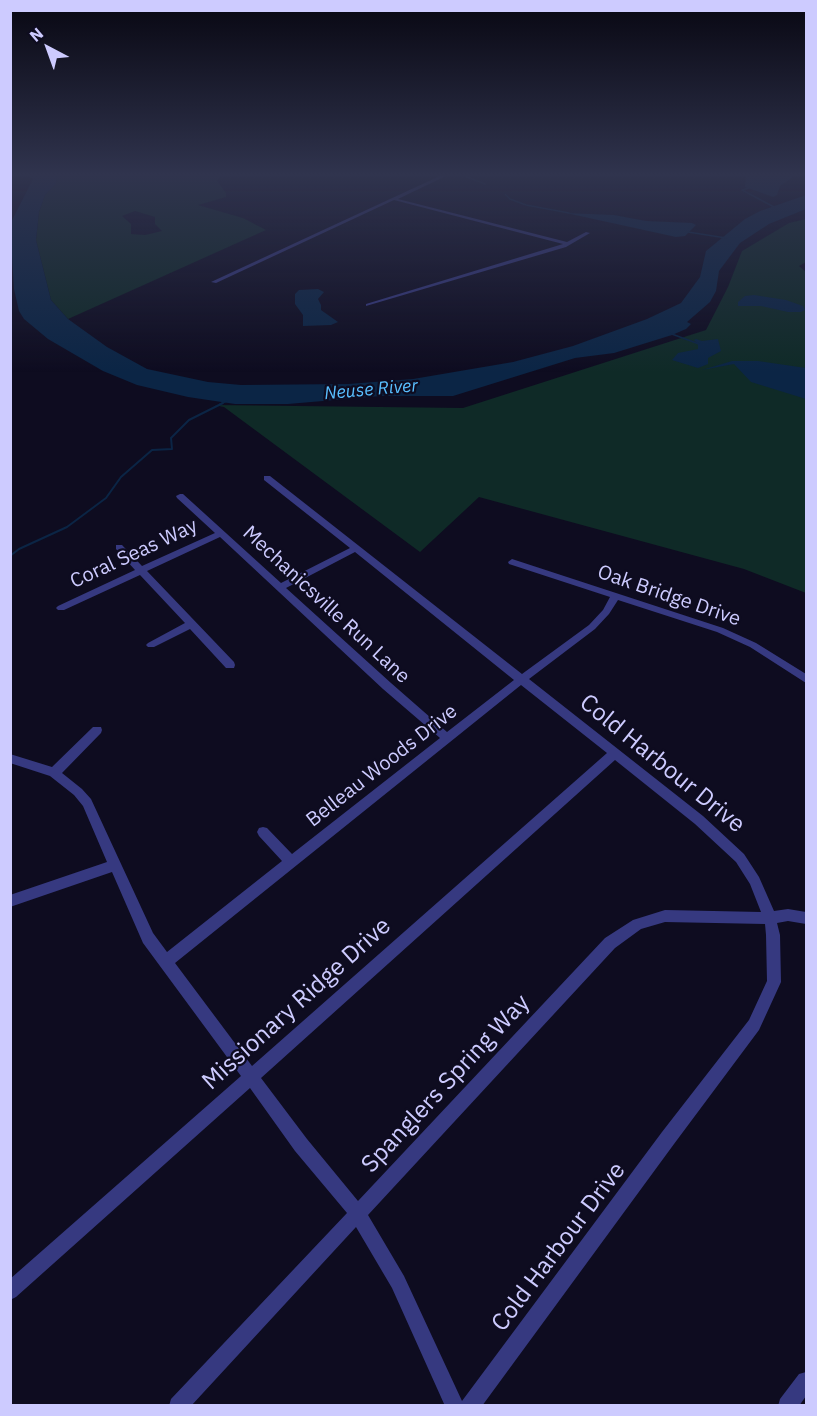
<!DOCTYPE html>
<style>
body{margin:0}
#map{position:relative;width:817px;height:1416px;overflow:hidden;background:#0e0c20;font-family:"IBM Plex Sans",sans-serif}
canvas{display:block}
.frame{position:absolute;inset:0;border:12px solid #cdcbff;pointer-events:none}
.north{position:absolute;left:18px;top:18px;width:60px;height:60px;-webkit-text-stroke:4px #0e0c20;paint-order:stroke;rotate:319deg;font-size:16px;font-weight:700;line-height:24px;text-align:center;color:#cdcbff}
.north::after{content:'';display:block;margin:auto;width:21px;height:27px;background:#cdcbff;clip-path:polygon(50% 0,100% 100%,50% 72%,0 100%)}
</style>
<div id="map">
<canvas width="817" height="1416"></canvas>
<div class="frame"></div>
<div class="north">N</div>
</div>
<script>
const ctx = document.querySelector('canvas').getContext('2d');
ctx.lineJoin = 'round';
function paint(path, color) { ctx.fillStyle = color; ctx.fill(path, 'evenodd'); }
const toPath = rows => new Path2D(rows.map(r => 'M' + r).join(''));
function strokePath(path, color, width, dash) { ctx.strokeStyle = color; ctx.lineWidth = width; ctx.lineCap = dash ? 'butt' : 'round'; ctx.setLineDash(dash || []); ctx.stroke(path); }
function write(font, color, halo, rows, align = 'center') {
  ctx.font = font + ' "IBM Plex Sans",sans-serif'; ctx.lineWidth = 4.5; ctx.setLineDash([]); ctx.textBaseline = 'middle'; ctx.strokeStyle = halo; ctx.fillStyle = color; for (const [text, x, y, turn = 0] of rows) {
    ctx.save(); ctx.translate(x, y); ctx.rotate((+turn || 0) * Math.PI / 180); ctx.textAlign = isNaN(turn) ? turn : align; if (halo) ctx.strokeText(text, 0, 0); ctx.fillText(text, 0, 0); ctx.restore();
  }
}
paint(toPath([
 [57,174,222,174,217,181,226,193,226,197,198,205,243,218,266,230,68,319,51,300,36,240,39,212,45,195,56,184],
 [135,211,155,217,155,224,162,231,145,235,131,234,131,224,122,216],
 [806,219,806,262,799,266,806,272,806,593,744,569,479,497,420,552,224,407,214,405,463,408,706,330,728,287,742,251,789,223]
]), '#0f2a27');
paint(toPath([
 [27,174,57,174,56,184,45,195,39,212,36,240,51,300,68,319,107,347,147,369,208,382,241,385,348,384,413,379,513,362,573,346,647,319,681,303,700,277,706,251,745,219,760,211,806,195,806,209,769,224,740,243,719,271,716,291,710,302,687,322,691,324,686,329,672,335,614,353,575,358,453,396,381,396,288,404,235,404,188,397,137,385,103,371,48,339,24,319,19,311,14,289,10,224,33,179],
 [746,174,797,174,780,186,777,195,773,197,745,187],
 [566,213,614,215,646,221,692,223,696,225,685,236,676,237],
 [318,289,324,292,318,299,321,305,321,310,338,322,331,325,303,326,303,315,295,304,295,294,299,290],
 [754,295,786,300,803,306,805,310,801,312,788,312,761,306,738,306,738,302,745,296],
 [696,339,702,341,718,339,721,351,708,358,708,364,698,368,672,360,678,353,698,349,698,345,694,340],
 [732,361,758,361,806,368,806,399,751,382,734,364,702,370]
]), '#0b2545');
strokePath(toPath([
 [459,174,485,184],
 [749,188,742,190,774,207],
 [505,194,510,199,526,205,569,213],
 [688,232,726,238],
 [669,333,699,344],
 [220,404,227,401]
]), '#0b2545', 1.5);
strokePath(toPath([
 [10,556,19,549,67,527,106,498,121,477,152,450,172,449,171,438,189,420,223,403]
]), '#0b2545', 2);
paint(toPath([
 [444,174,450,174,398,199,567,242,586,232,590,233,566,247,366,306,366,304,563,244,394,200,216,283,211,282,444,174],
 [264,476,270,476,522,674,589,625,603,610,610,597,509,564,508,562,512,559,723,628,756,643,806,674,806,683,750,647,717,632,618,600,609,614,595,629,529,679,703,816,744,854,759,877,774,911,788,909,806,912,806,924,788,921,777,923,780,935,781,982,759,1030,674,1144,482,1406,445,1406,392,1288,356,1227,191,1406,169,1406,171,1399,347,1213,295,1151,250,1088,16,1297,10,1300,10,1279,241,1076,143,943,112,872,10,907,10,895,107,862,83,806,74,795,50,776,10,763,10,754,52,767,93,727,101,727,102,730,101,733,62,773,82,789,91,799,153,933,167,952,282,861,259,836,257,832,259,828,263,827,267,828,292,854,440,738,383,689,220,537,147,571,234,662,235,665,234,668,226,668,190,629,154,647,148,647,146,645,148,643,185,623,140,575,64,610,58,610,56,608,58,606,135,570,116,549,116,545,122,545,142,566,215,533,177,498,176,496,180,494,183,494,281,583,350,548,264,480,264,476],
 [355,552,514,680,447,732,391,683,286,588,355,552],
 [521,685,607,753,252,1066,175,963,521,685],
 [615,760,695,824,736,862,750,884,761,912,665,910,633,920,605,938,358,1201,307,1139,261,1078,615,760],
 [665,922,765,924,766,935,767,981,749,1020,662,1132,462,1401,404,1276,368,1215,615,948,641,929,665,922],
 [806,1372,806,1396,799,1406,778,1406,780,1399,799,1374,806,1372]
]), '#363980');
const sky = ctx.createLinearGradient(0, 0, 0, 372);
sky.addColorStop(0, '#080712');
sky.addColorStop(0.47, '#30344e');
sky.addColorStop(1, '#30344e00');
ctx.fillStyle = sky;
ctx.fillRect(0, 0, 817, 372);
write('italic 18px', '#59bfff', '#0e0c20', [
 ["Neuse River",371,390,-5]
]);
write('20px', '#cdcbff', '#0e0c20', [
 ["Coral Seas Way",134,554,-25],
 ["Oak Bridge Drive",669,596,19],
 ["Mechanicsville Run Lane",326,605,43],
 ["Belleau Woods Drive",382,766,-38]
]);
write('24px', '#cdcbff', '#0e0c20', [
 ["Cold Harbour Drive",662,764,39],
 ["Missionary Ridge Drive",297,1004,-42],
 ["Spanglers Spring Way",446,1084,-47],
 ["Cold Harbour Drive",559,1247,-53]
]);
</script>
